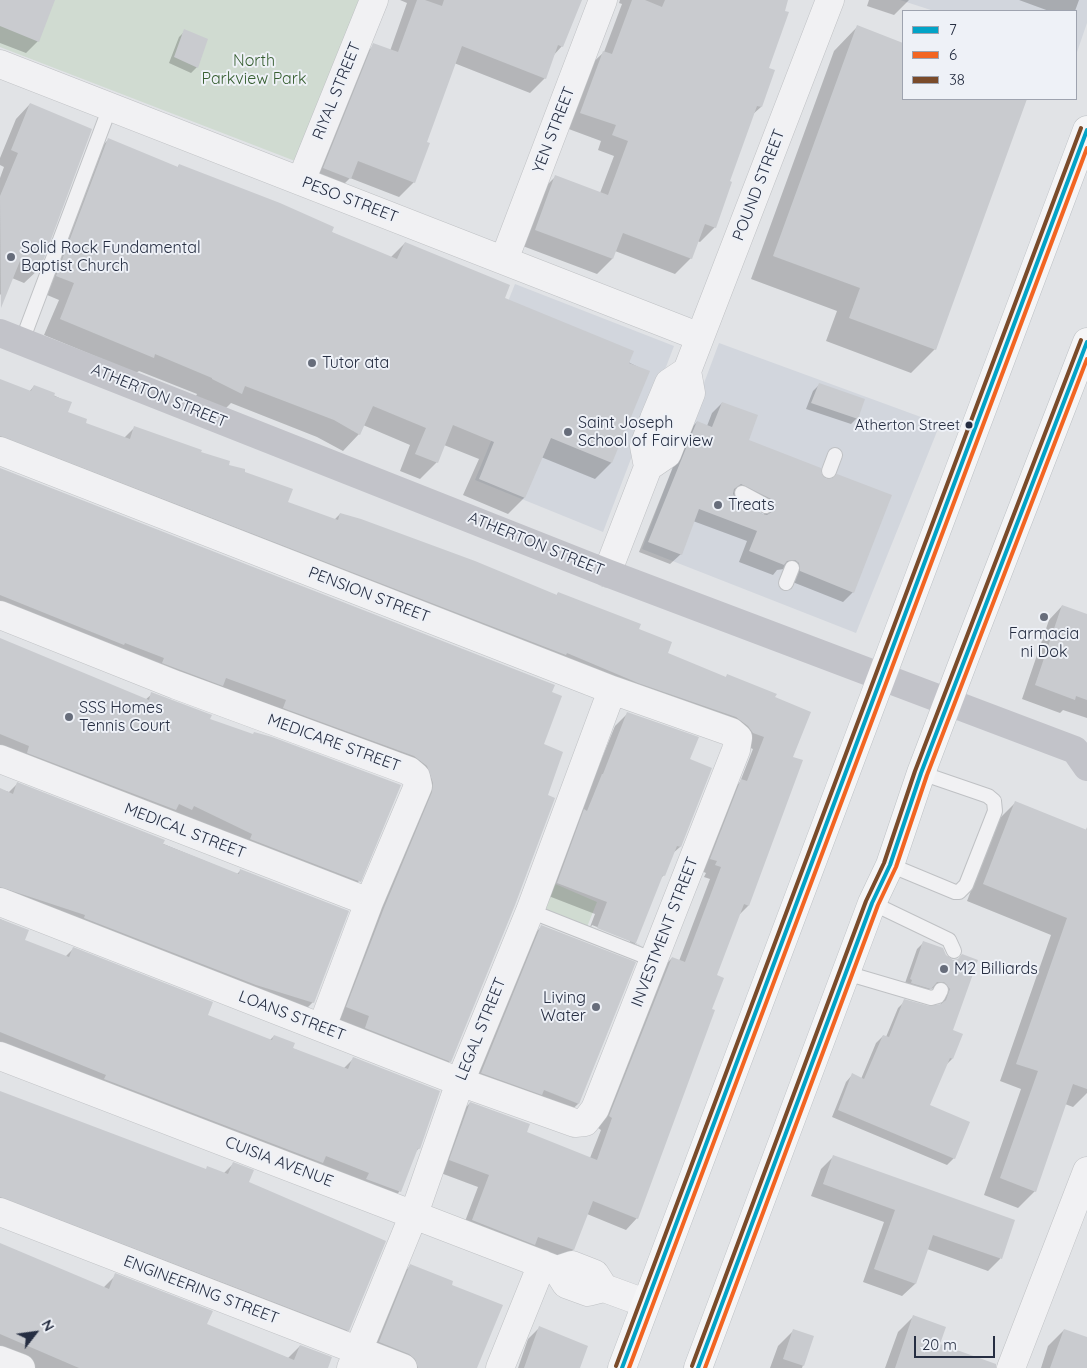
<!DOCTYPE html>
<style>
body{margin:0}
#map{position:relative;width:1087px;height:1368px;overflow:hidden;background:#e1e3e6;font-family:Quicksand,sans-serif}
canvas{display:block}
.legend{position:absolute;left:902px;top:10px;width:175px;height:90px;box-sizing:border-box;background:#eef1f7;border:1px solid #9ea3af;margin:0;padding:6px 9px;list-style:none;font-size:15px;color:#262e42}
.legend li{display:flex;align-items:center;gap:10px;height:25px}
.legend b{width:25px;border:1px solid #9ea3af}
.north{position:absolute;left:10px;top:1308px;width:50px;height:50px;-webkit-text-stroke:4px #eef1f7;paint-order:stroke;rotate:60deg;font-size:14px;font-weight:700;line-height:20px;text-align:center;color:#262e42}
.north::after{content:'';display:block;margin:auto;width:18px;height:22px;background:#262e42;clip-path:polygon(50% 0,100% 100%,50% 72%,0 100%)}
.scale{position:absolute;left:914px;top:1336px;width:81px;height:22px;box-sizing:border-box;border:2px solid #262e42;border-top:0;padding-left:6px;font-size:15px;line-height:18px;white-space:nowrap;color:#262e42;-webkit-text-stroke:4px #eef1f7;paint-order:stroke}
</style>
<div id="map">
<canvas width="1087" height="1368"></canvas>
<ul class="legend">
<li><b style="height:6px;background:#02a3c7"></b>7</li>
<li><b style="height:6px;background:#f26522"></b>6</li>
<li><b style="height:6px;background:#7a4b2a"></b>38</li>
</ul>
<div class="north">N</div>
<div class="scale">20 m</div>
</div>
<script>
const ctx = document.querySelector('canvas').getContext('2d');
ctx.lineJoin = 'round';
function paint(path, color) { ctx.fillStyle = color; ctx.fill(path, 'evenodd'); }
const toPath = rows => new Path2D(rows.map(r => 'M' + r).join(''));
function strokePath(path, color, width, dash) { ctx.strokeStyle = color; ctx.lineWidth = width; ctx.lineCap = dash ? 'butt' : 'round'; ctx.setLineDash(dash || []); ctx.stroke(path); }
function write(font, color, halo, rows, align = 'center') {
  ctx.font = font + ' Quicksand,sans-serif'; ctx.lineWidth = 4; ctx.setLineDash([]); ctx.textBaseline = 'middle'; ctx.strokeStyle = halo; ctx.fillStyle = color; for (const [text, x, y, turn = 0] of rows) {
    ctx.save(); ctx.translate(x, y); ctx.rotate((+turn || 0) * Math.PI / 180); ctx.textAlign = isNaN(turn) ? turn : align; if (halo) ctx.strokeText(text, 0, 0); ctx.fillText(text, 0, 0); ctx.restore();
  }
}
paint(toPath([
 [900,0,1087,0,1087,23,1076,55,1076,11,934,11],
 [515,284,674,346,603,532,475,480,514,385,480,371],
 [719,343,940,424,856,633,642,549]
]), '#d2d6dd');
paint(toPath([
 [0,0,359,0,295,161,0,47],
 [553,883,597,902,587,927,545,909]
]), '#d0dbd1');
paint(toPath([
 [0,0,54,0,38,41,26,53,0,43],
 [400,0,581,0,562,46,553,56,545,78,530,93,454,63,425,143,414,182,399,197,350,178,335,193,309,183,359,60,374,45,390,51,407,3],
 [620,0,787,0,767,68,761,107,752,115,728,182,715,227,700,242,697,241,691,258,675,274,615,251,612,259,597,274,520,245,540,192,555,177,600,193,614,156,598,150,601,141,566,128,588,67,604,52,622,4,619,3],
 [869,0,909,0,894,15,867,6],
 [1019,0,1079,0,1075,11,1049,11],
 [857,27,903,44,903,99,1026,99,935,349,911,373,826,341,837,311,751,279,834,51],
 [185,31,197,67,191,73,169,63,179,37],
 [30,104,91,130,39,269,24,283,12,278,8,287,0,295,0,178,4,167,0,165,0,158,16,119],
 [108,140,177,168,179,165,390,258,405,243,503,299,648,372,611,463,595,479,541,457,524,498,508,514,463,495,479,459,444,445,437,462,420,479,400,471,410,445,363,425,359,434,343,451,317,437,231,403,224,410,196,396,197,394,139,371,136,373,44,335,59,300,40,292,92,156],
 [0,380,29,392,34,386,70,403,66,413,84,424,124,438,135,427,199,453,243,472,287,503,334,520,340,514,556,596,558,593,638,630,666,654,725,678,727,676,774,698,792,757,748,906,738,916,716,976,637,1218,626,1230,587,1214,573,1250,561,1261,461,1232,478,1187,438,1172,458,1115,470,1103,526,1133,590,1158,601,1130,598,1128,660,970,672,958,679,961,710,879,704,877,706,873,699,870,730,792,740,782,753,749,0,450],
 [819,385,857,418,851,424,806,409,813,391],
 [722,403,747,440,819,473,825,480,853,592,843,602,790,581,784,569,777,570,773,575,739,562,747,541,693,521,681,554,670,564,639,552,687,432,697,422,707,426,712,413],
 [733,495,764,512,764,515,737,501],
 [0,469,551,693,542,745,450,1061,438,1073,335,1019,420,786,0,611],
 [1062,606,1087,615,1087,718,1063,710,1060,713,1022,699,1049,620],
 [0,639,145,700,152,694,209,720,359,881,348,893,0,750],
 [628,713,688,760,680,847,672,854,664,875,660,879,635,944,640,946,629,958,585,940,595,914,546,895,615,726],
 [592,925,630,940,630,943,591,927],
 [17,784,237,874,241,870,313,1002,301,1014,0,901,0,789,9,792],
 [1015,803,1086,831,1087,827,1087,1093,1073,1107,1065,1104,1035,1191,1018,1208,984,1195,1021,1089,1000,1081,1051,935,967,901,998,820],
 [0,919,27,931,23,941,65,957,73,949,206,1015,270,1040,274,1036,292,1048,343,1069,354,1058,419,1148,415,1153,399,1192,388,1204,0,1049],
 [542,926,578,1104,566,1115,470,1084,530,938],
 [924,942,952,961,952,1059,945,1066,928,1106,954,1158,947,1165,832,1117,846,1082,852,1075,861,1079,876,1043,883,1036,886,1037,898,1008,905,1001,929,1008,940,1006,943,996,937,988,929,989,923,995,904,986,917,949],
 [0,1093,205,1170,223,1174,233,1164,348,1330,337,1342,0,1211],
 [833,1157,1014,1221,1000,1259,988,1271,927,1249,915,1284,902,1296,863,1282,884,1222,811,1196,821,1169],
 [0,1245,103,1288,116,1275,206,1325,288,1358,300,1346,327,1368,18,1368,0,1360],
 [411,1265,476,1368,398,1368,367,1354,398,1278],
 [914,1316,939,1344,975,1368,885,1368,898,1332],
 [539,1328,578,1368,518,1368,528,1339],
 [794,1330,813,1337,802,1368,770,1368,778,1346],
 [1064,1330,1087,1338,1087,1368,1041,1368,1048,1346]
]), '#0003');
paint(toPath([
 [0,0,55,0,39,42,0,26],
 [417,0,425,0,442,6,444,0,582,0,563,47,558,45,546,79,462,46,427,142,430,143,415,183,358,161,351,179,323,168,373,43,398,52],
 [632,0,645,0,662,7,665,0,788,0,785,11,789,12,769,68,775,70,762,107,757,106,730,181,732,182,716,228,705,224,692,259,623,233,613,259,535,230,555,175,608,195,628,141,612,135,616,125,580,113,603,51,612,54],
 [857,25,903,43,903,99,1027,99,936,350,849,318,860,288,773,256],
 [184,29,208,39,198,68,174,57],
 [30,103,92,129,40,269,20,261,1,308,0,196,18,153,11,150],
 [108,138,178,167,179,164,280,203,334,227,332,232,397,259,405,242,510,285,505,298,634,351,629,363,650,371,612,463,551,438,525,498,479,479,494,442,453,425,438,463,415,454,426,428,373,406,360,435,334,420,245,386,242,394,212,379,212,378,155,354,154,358,60,319,74,283,56,276],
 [0,379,31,391,34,385,55,393,54,396,72,402,68,412,87,419,86,423,130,439,134,426,202,450,201,452,230,461,229,465,245,469,245,472,293,489,288,502,338,520,340,513,361,519,475,561,557,595,558,592,641,624,639,629,672,642,668,653,726,677,727,674,777,694,775,697,811,712,793,757,803,760,749,906,744,904,717,975,724,978,712,1009,715,1010,638,1219,593,1201,574,1250,538,1237,535,1245,472,1220,489,1175,449,1160,470,1102,530,1124,527,1132,597,1160,612,1118,609,1116,672,957,685,962,721,867,715,865,717,861,710,859,741,779,747,781,764,737,753,733,748,726,736,717,638,683,567,653,566,655,0,436],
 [819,383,865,399,858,419,811,403],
 [722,402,758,415,749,440,821,468,821,473,826,479,831,479,837,474,892,495,854,593,800,571,799,563,795,560,787,561,784,565,749,551,757,531,699,509,682,555,648,542,697,421,712,427],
 [741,484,771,499,775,505,773,511,767,515,762,514,737,500,733,494,734,489],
 [0,468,555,685,552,692,562,696,544,744,563,752,548,795,555,798,515,905,451,1062,365,1028,369,1016,346,1007,384,908,432,792,433,783,427,766,414,756,283,708,286,700,226,678,223,686,162,663,164,658,125,643,124,645,0,595],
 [1062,605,1087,614,1087,700,1076,696,1075,700,1035,685],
 [0,638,149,700,151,692,212,715,210,719,253,734,254,732,272,737,401,785,361,882,250,839,252,834,194,806,192,810,179,804,176,810,27,753,29,746,0,734],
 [627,712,699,737,690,759,712,768,681,847,677,846,665,876,663,875,636,943,642,946,597,928,607,902,557,883,584,809,587,811,602,774,603,774],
 [17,782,165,840,163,844,194,856,239,874,240,869,349,911,314,1003,256,985,84,918,85,915,0,887,0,788,13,794],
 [1015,801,1087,830,1087,1089,1073,1084,1036,1192,1000,1178,1038,1071,1016,1064,1067,918,983,884],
 [0,919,29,930,25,940,69,957,73,947,213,1002,208,1015,272,1040,274,1035,295,1043,293,1048,348,1069,353,1057,440,1091,420,1149,418,1148,401,1192,366,1179,369,1173,326,1156,323,1163,104,1079,106,1075,0,1032],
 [541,925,636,962,579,1104,544,1090,542,1095,481,1073],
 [923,941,943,948,946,955,953,960,958,959,962,954,978,960,953,1030,963,1034,953,1059,950,1058,930,1105,970,1122,955,1159,838,1110,852,1073,864,1079,883,1035,889,1037,904,999,929,1006,941,1004,946,1000,950,989,944,982,937,982,931,989,911,983,912,980,910,979],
 [0,1091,206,1169,207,1166,228,1174,233,1162,254,1170,249,1182,386,1241,349,1331,0,1197],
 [833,1155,1015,1220,1002,1259,933,1235,916,1284,874,1269,895,1210,823,1184],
 [0,1243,109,1289,115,1273,213,1311,207,1324,294,1360,300,1345,332,1357,328,1368,79,1368,0,1334],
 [410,1264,453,1281,452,1285,503,1305,477,1368,418,1368,415,1359,409,1354,379,1342],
 [913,1315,946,1327,940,1344,996,1364,996,1368,895,1368],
 [539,1326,588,1346,580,1368,524,1368],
 [793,1329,814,1336,804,1366,783,1359],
 [1064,1329,1087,1337,1087,1368,1050,1368]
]), '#c9cbcf');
const lane = toPath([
 [22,341,110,107],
 [829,471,835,455],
 [742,493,766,506],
 [786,583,792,568],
 [890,865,955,892,959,892,966,885,995,811,994,801,988,796,921,773],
 [872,903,949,940,954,951],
 [530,911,654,960],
 [846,973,931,998,938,996,941,990]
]);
const street = toPath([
 [0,64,700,337],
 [301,181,374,0],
 [504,260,603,0],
 [0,451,612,690,731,732,738,738,736,750,595,1109,585,1122,575,1123,460,1082,0,902],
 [648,467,667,454,691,393,687,371,830,0],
 [607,573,648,467,644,446,654,419,669,383,687,371],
 [0,615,176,685,409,771,416,777,418,786,369,902,322,1027],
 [0,759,369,902],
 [0,1056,557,1270,566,1284,588,1292,604,1288],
 [0,1212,403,1368],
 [557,1270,572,1265,595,1274,604,1288,645,1303],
 [0,1360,21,1368],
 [351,1368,414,1214,460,1082,530,911,612,690],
 [500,1368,542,1264],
 [1011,1368,1087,1171]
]);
const primary = toPath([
 [622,1368,1087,130],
 [698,1368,872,903,890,865,921,773,965,657,1087,342]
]);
strokePath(lane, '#bfc1c4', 16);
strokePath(street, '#bfc1c4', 29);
strokePath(primary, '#bcc0c4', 29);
strokePath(lane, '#f1f1f3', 14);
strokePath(street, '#f1f1f3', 28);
strokePath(toPath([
 [0,333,607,573,1075,750,1087,767]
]), '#c2c3c9', 28);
strokePath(primary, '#f5f5f6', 28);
strokePath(toPath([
 [622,1368,1087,130],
 [698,1368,872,903,890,865,921,773,1087,342]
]), '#02a3c7', 4);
strokePath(toPath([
 [629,1368,1087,148],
 [705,1368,878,905,896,867,927,775,1087,359]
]), '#f26522', 4);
strokePath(toPath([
 [616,1366,1081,128],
 [692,1366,866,901,884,863,915,771,1081,340]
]), '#7a4b2a', 4);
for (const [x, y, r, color] of [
 [11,257,5,"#676d7b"],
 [312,363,5,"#676d7b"],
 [969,425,4.5,"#262e42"],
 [568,432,5,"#676d7b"],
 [718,505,5,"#676d7b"],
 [1044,617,5,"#676d7b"],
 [69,717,5,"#676d7b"],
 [944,969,5,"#676d7b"],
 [596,1007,5,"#676d7b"]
]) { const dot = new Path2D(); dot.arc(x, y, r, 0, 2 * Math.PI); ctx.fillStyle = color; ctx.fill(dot); strokePath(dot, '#eef1f7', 2); }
write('15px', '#262e42', '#eef1f7', [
 ["Atherton Street",960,425]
], 'right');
write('16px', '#375f31', '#eef1f7', [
 ["North",254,61],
 ["Parkview Park",254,79]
]);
write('16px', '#262e42', '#eef1f7', [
 ["RIYAL STREET",337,91,-68],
 ["YEN STREET",554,130,-69],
 ["POUND STREET",759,185,-69],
 ["PESO STREET",350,200,21],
 ["ATHERTON STREET",159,396,22],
 ["ATHERTON STREET",536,544,22],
 ["PENSION STREET",369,595,21],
 ["MEDICARE STREET",334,743,20],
 ["MEDICAL STREET",185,831,21],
 ["INVESTMENT STREET",665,932,-69],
 ["LOANS STREET",292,1016,21],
 ["LEGAL STREET",481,1029,-68],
 ["CUISIA AVENUE",279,1162,21],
 ["ENGINEERING STREET",201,1290,21]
]);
write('16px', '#262e42', '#eef1f7', [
 ["Solid Rock Fundamental",21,248],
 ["Baptist Church",21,266],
 ["Tutor ata",322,363],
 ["Saint Joseph",578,423],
 ["School of Fairview",578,441],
 ["Treats",728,505],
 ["Farmacia",1044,634,"center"],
 ["ni Dok",1044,652,"center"],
 ["SSS Homes",79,708],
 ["Tennis Court",79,726],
 ["M2 Billiards",954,969],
 ["Living",586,998,"right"],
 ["Water",586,1016,"right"]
], 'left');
</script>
